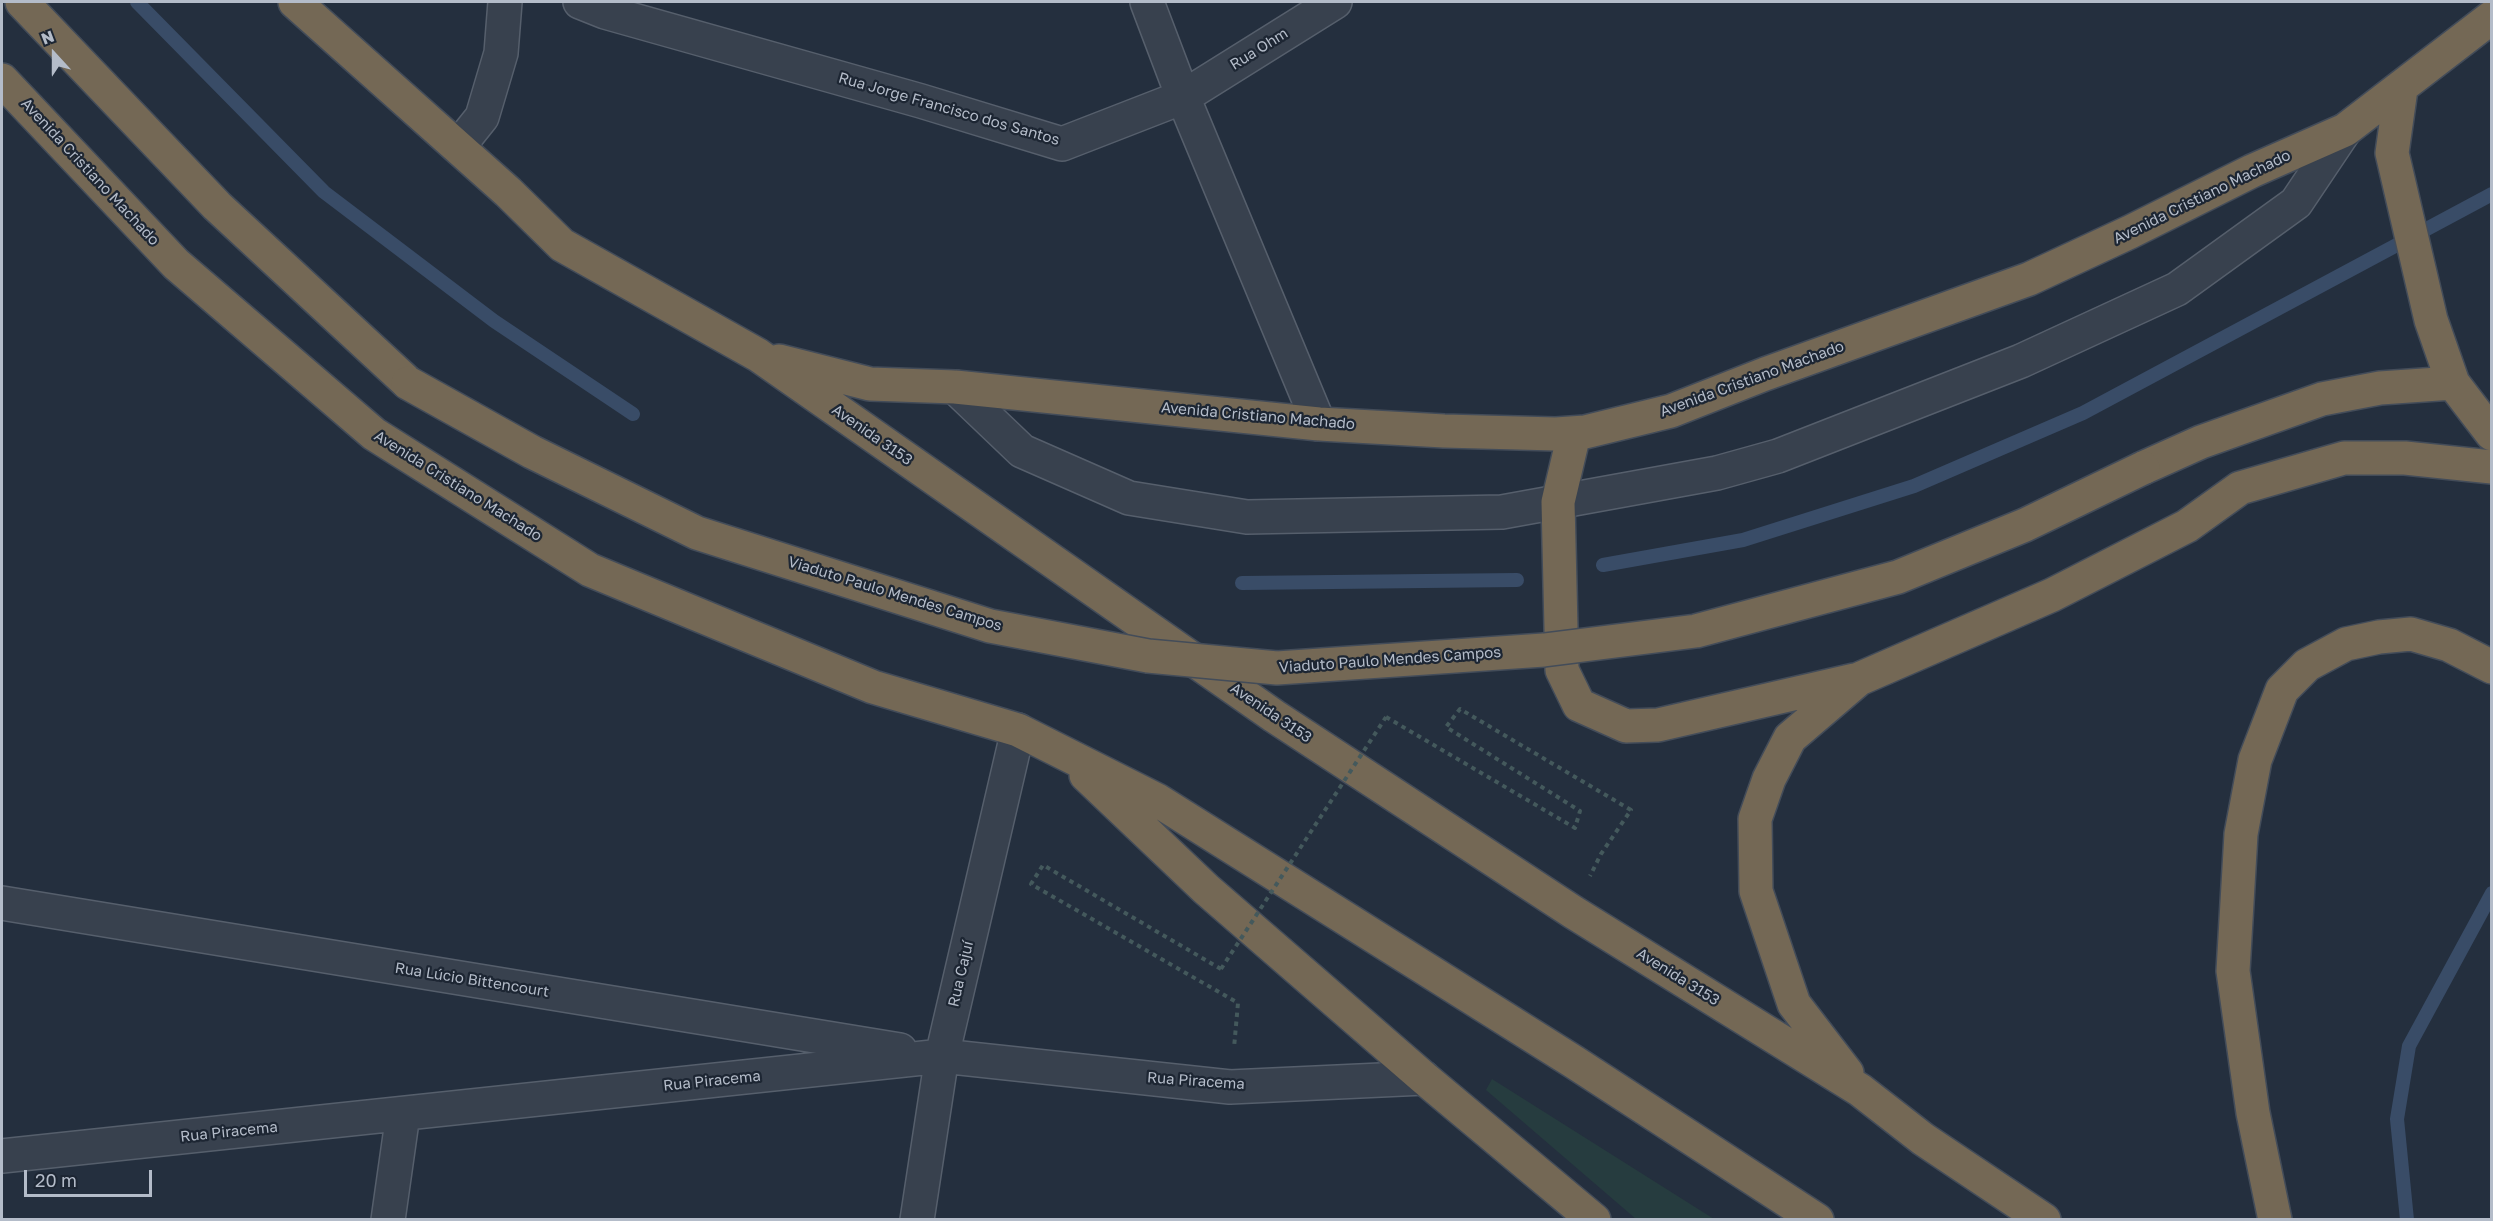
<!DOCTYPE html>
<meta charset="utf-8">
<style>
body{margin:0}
#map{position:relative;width:2493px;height:1221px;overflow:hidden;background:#242f3e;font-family:"Golos Text",sans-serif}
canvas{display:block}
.frame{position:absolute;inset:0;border:3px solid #b4bcc9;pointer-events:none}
.north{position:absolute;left:24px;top:24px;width:60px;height:60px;-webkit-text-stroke:4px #1d2633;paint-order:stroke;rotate:339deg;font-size:16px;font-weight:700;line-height:24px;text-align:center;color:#b4bcc9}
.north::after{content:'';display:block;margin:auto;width:21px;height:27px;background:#b4bcc9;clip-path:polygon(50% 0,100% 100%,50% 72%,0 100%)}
.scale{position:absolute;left:24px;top:1170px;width:128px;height:27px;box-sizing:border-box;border:3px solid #b4bcc9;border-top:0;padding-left:8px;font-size:18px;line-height:21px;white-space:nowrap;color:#b4bcc9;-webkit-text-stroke:4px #1d2633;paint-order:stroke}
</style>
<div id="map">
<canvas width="2493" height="1221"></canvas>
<div class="frame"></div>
<div class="north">N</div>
<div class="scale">20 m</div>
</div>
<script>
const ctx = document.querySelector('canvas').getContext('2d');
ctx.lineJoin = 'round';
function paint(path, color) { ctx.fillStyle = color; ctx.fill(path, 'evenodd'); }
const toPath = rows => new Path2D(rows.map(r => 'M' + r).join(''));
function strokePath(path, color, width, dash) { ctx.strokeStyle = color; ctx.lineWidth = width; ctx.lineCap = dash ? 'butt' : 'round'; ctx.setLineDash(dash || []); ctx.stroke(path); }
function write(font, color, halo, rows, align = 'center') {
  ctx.font = font + ' "Golos Text",sans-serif'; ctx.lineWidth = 4.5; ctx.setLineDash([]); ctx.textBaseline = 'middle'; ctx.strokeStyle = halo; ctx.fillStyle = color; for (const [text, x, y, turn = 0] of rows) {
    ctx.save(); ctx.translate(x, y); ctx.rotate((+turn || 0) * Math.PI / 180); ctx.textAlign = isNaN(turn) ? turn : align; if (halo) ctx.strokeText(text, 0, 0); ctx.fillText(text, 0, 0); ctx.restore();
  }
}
paint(toPath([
 [1492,1079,1714,1219,1636,1219,1486,1090]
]), '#263c3f');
strokePath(toPath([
 [137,2,324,192,494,321,633,414],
 [1603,565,1743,540,1914,486,2083,413,2492,194],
 [1242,583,1517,580],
 [2407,1220,2397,1119,2409,1046,2492,893]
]), '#394c67', 14);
const minor = toPath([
 [580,2,605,12,921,101,1062,144,1183,97,1335,2],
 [1147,2,1183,97,1319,424],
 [458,147,482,117,501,53,505,2],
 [955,387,1022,451,1129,498,1247,517,1502,512,1640,487,1717,473,1778,456,2021,361,2177,289,2296,203,2345,130],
 [2,903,900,1050],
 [2,1156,942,1056,1230,1087,1424,1078],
 [388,1220,403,1114],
 [917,1220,942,1056,1018,730]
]);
const highway = toPath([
 [22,2,217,206,408,383],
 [295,2,508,192,562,245,758,355,1274,716,1573,912,1860,1090,1923,1139,2044,1220],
 [2,80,176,264,374,434,590,570,873,687,1018,730,1157,800,1574,1062,1817,1220],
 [2401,89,2392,153,2431,320,2453,383,2492,434],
 [779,361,870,384,955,387,1319,424,1444,431,1556,434,1585,432,1671,411,1765,374,2029,279,2130,232,2252,171,2345,130,2492,17],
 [1574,434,1558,502,1562,670,1579,705,1626,726,1658,725,1854,680],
 [2143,468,2201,442,2322,399,2380,388,2453,383],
 [1086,775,1206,889,1424,1078,1594,1220],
 [1847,1073,1794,1004,1756,891,1755,819,1769,779,1790,738,1859,679,2052,595,2187,526,2240,488,2344,458,2405,458,2492,467],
 [2275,1220,2253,1113,2233,971,2241,834,2255,760,2282,690,2307,665,2346,644,2379,637,2411,634,2449,645,2492,667]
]);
strokePath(minor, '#565f6c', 36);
strokePath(highway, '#434c59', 36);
strokePath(toPath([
 [1386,717,1575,828,1580,811,1446,727,1460,709,1631,810,1601,854,1590,876],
 [1221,969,1043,865,1031,884,1238,1003,1234,1048]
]), '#44595c', 4, [4.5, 4.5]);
strokePath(minor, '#38414e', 33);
strokePath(highway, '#746855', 33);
const highwayBridge = toPath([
 [408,383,532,452,697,533,990,626,1148,656,1277,668,1544,650,1696,631,1898,577,2025,525,2143,468]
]);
strokePath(highwayBridge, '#434c59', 36, []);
strokePath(toPath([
 [1221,969,1386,717]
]), '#44595c', 4, [4.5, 4.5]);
strokePath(highwayBridge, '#746855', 33);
write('15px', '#b4bcc9', '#1d2633', [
 ["Rua Ohm",1259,49,-32],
 ["Rua Jorge Francisco dos Santos",949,109,16],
 ["Avenida Cristiano Machado",90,172,47],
 ["Avenida Cristiano Machado",2202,197,-26],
 ["Avenida Cristiano Machado",1752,379,-20],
 ["Avenida Cristiano Machado",1258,416,5],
 ["Avenida 3153",872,435,35],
 ["Avenida Cristiano Machado",458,486,32],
 ["Viaduto Paulo Mendes Campos",895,594,17],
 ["Viaduto Paulo Mendes Campos",1390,660,-4],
 ["Avenida 3153",1271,713,34],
 ["Rua Cajuí",961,974,-77],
 ["Avenida 3153",1678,977,32],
 ["Rua Lúcio Bittencourt",472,980,9],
 ["Rua Piracema",712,1081,-6],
 ["Rua Piracema",1196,1081,4],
 ["Rua Piracema",229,1132,-6]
]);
</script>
